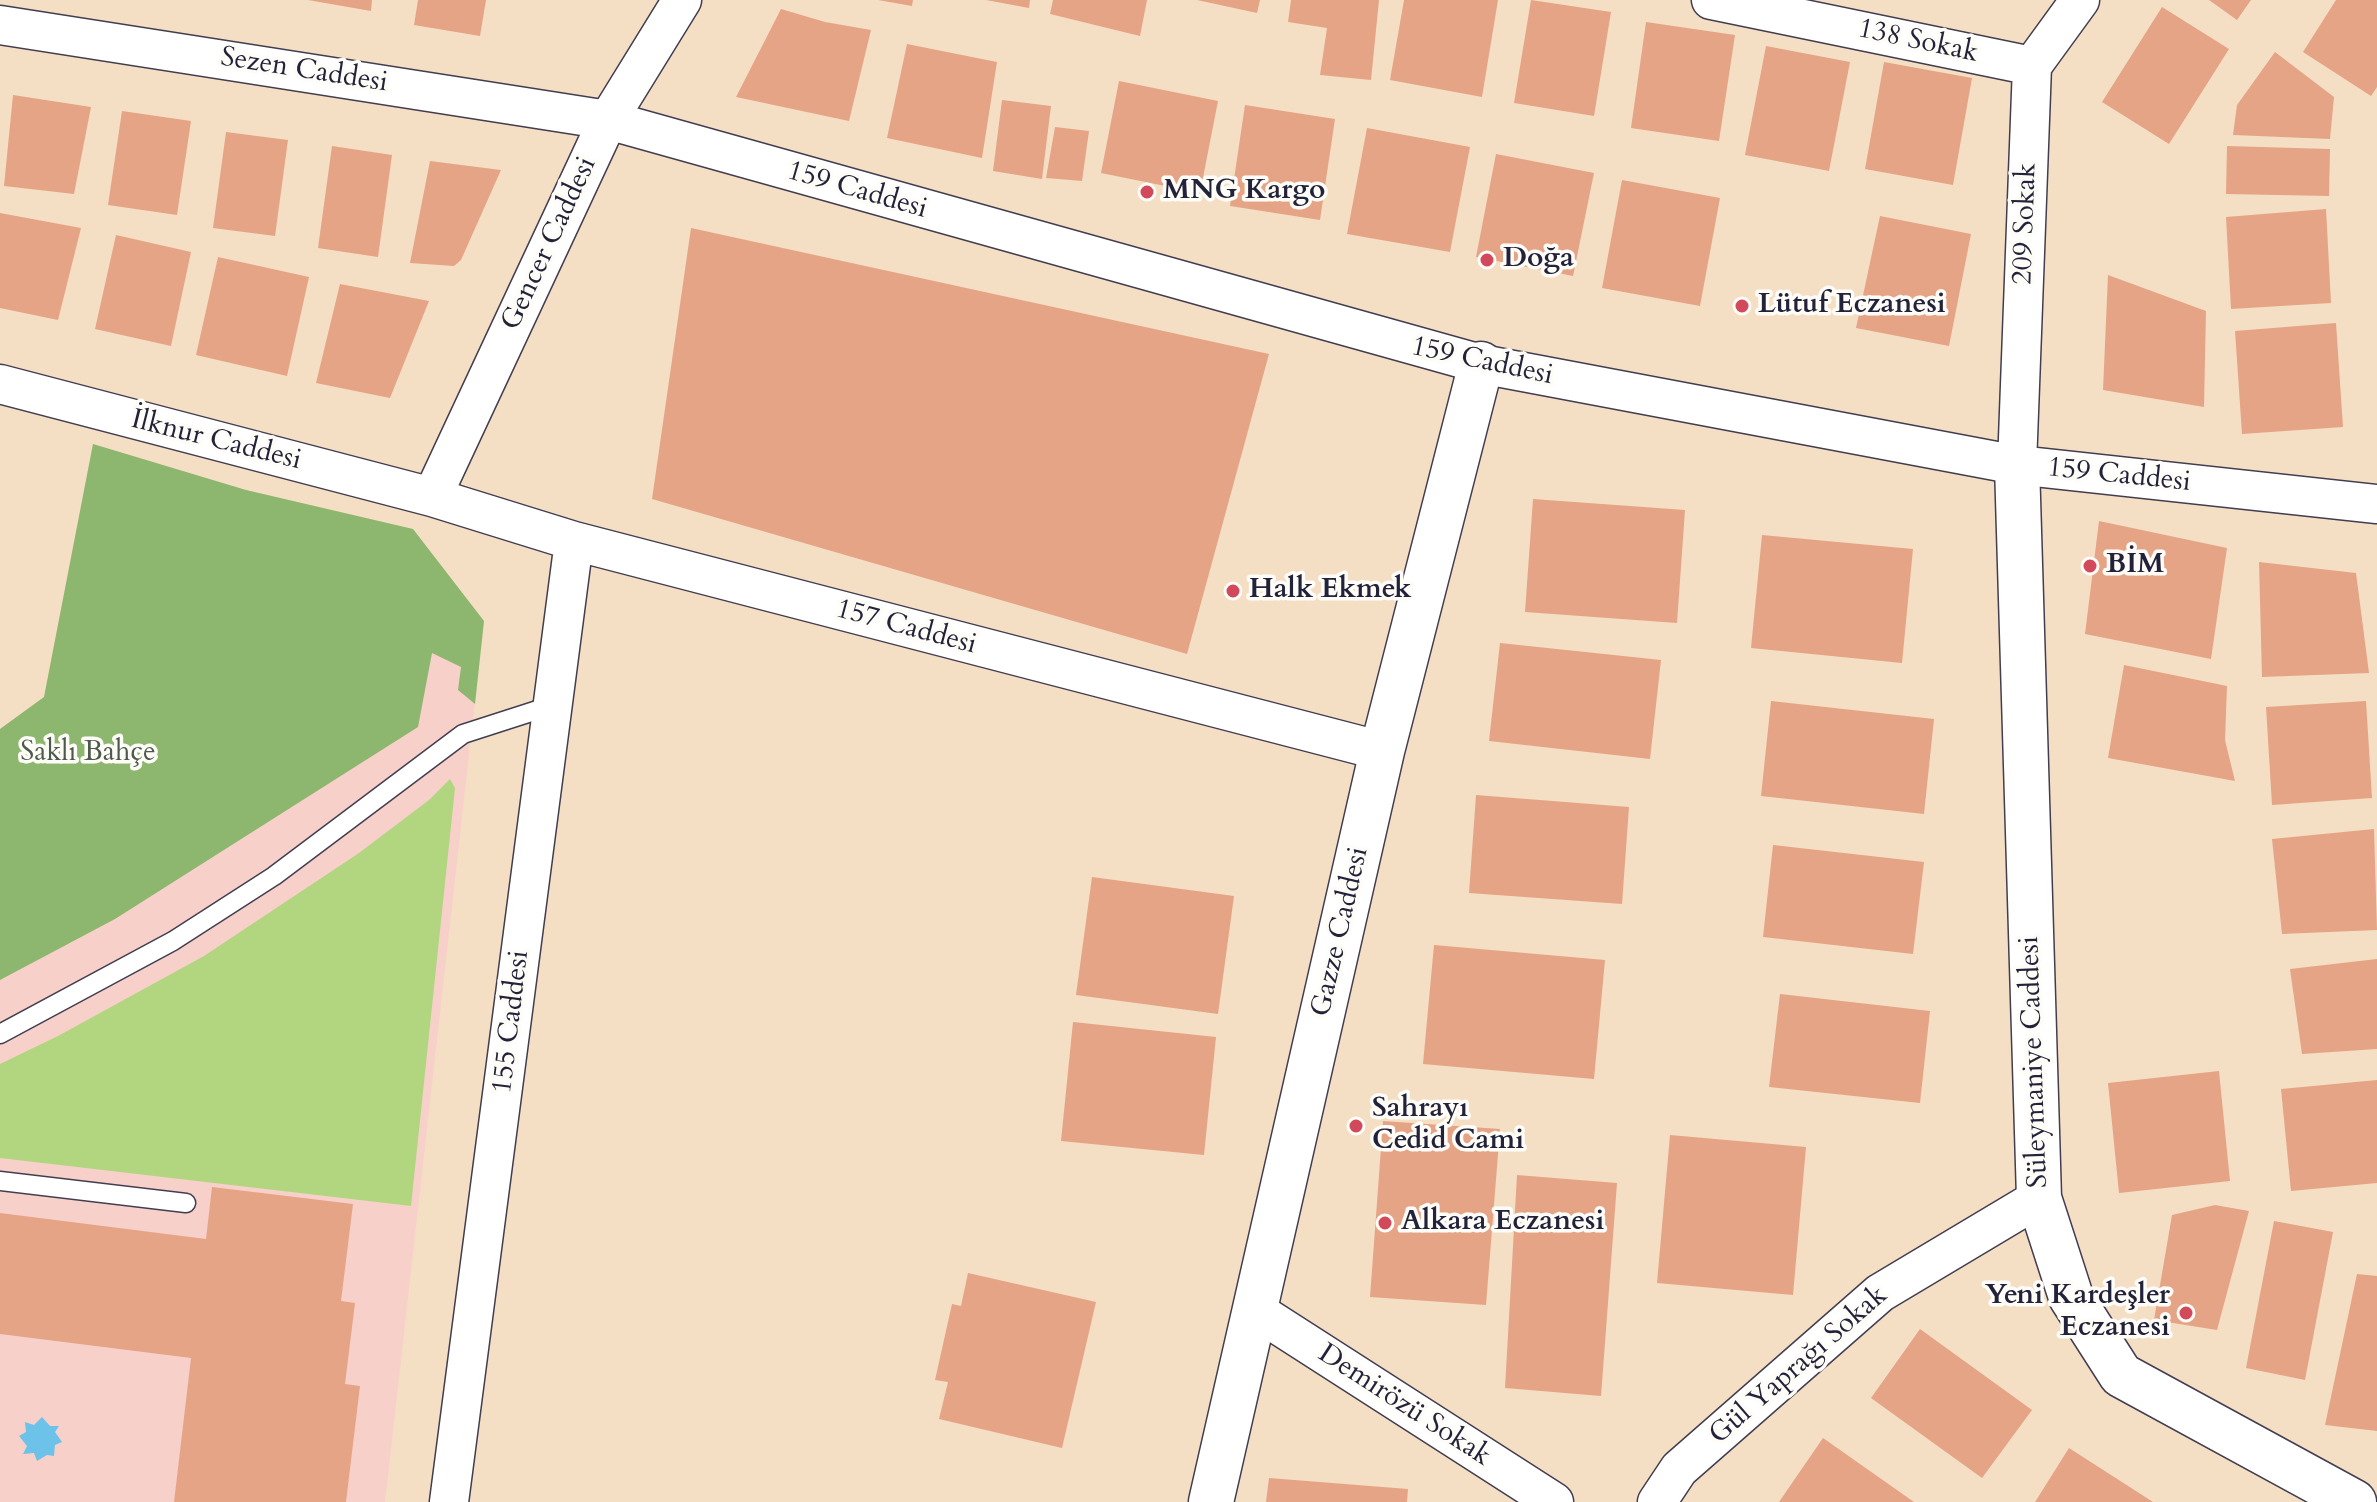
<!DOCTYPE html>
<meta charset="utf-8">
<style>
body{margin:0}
canvas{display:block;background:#f4dec4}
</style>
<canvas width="2377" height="1502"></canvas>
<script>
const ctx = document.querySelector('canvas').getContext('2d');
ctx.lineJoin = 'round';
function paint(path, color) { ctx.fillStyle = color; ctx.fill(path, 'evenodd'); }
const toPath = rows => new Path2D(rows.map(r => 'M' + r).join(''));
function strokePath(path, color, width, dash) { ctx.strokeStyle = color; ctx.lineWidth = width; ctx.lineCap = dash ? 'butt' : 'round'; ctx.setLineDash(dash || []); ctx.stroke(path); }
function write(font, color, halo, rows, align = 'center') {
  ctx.font = font + ' Cardo,serif'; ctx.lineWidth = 7; ctx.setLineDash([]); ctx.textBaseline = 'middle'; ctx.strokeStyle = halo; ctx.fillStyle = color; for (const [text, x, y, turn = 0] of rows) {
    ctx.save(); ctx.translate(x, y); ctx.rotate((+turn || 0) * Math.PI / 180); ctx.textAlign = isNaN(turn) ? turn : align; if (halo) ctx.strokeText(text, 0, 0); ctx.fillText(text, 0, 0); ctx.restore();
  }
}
paint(toPath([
 [93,444,246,490,413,529,484,621,385,1502,0,1502,0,729,44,697]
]), '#f7d0ca');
paint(toPath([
 [450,779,455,788,411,1206,0,1158,0,1064,58,1036,204,956,359,853,429,800]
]), '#b2d67f');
paint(toPath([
 [93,444,246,490,413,529,484,621,475,704,458,690,461,667,432,653,418,727,115,919,0,980,0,729,44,697]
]), '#8db76e');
paint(toPath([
 [42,1417,50,1426,59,1426,55,1432,62,1442,55,1445,54,1456,47,1455,37,1461,34,1453,23,1454,27,1446,19,1436,26,1432,25,1422,34,1425]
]), '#6cc2e9');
paint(toPath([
 [308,0,372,0,371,11],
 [418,0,486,0,480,36,414,25],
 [878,0,913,0,912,6],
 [986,0,1030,0,1029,8],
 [1053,0,1147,0,1140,36,1050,14],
 [1197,0,1260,0,1257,13],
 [1291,0,1379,0,1371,80,1320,75,1327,28,1288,22],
 [1404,0,1498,0,1482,97,1390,80],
 [1531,0,1611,12,1594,116,1514,103],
 [2209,0,2251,0,2237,20],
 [2336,0,2377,0,2377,87,2371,96,2303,52],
 [2162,7,2229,49,2169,144,2102,102],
 [781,9,825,22,871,30,849,121,736,97],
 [1646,22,1735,35,1719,141,1631,128],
 [907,44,997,62,982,158,887,138],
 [1766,46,1850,62,1829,171,1745,155],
 [2275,52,2334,97,2330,139,2233,135,2237,105],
 [1884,62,1972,78,1953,185,1865,169],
 [1119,81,1218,101,1200,193,1101,173],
 [13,95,91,107,74,194,4,186],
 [1002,100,1051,106,1042,179,993,171],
 [1245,105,1335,119,1320,220,1230,206],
 [122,111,191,121,177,215,108,205],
 [1055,127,1089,131,1082,181,1046,178],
 [1367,128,1470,147,1450,252,1347,234],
 [226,132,288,140,275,236,213,228],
 [332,146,392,155,378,257,318,248],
 [2227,146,2330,149,2329,196,2226,194],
 [1496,154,1594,173,1573,276,1476,257],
 [430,161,501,170,461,260,454,266,410,263],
 [1622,180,1720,198,1700,306,1602,288],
 [2326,209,2331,303,2231,309,2226,217],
 [0,213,81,228,58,320,0,308],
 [1880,216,1971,234,1949,346,1856,328],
 [691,228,1269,354,1187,654,652,499],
 [116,235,191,252,171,346,95,329],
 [218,257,309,277,287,376,196,355],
 [2108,275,2206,311,2204,407,2103,390],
 [340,284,429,301,390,398,316,383],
 [2336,323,2343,427,2242,434,2235,331],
 [1533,499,1685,510,1677,623,1525,612],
 [2099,521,2227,548,2211,659,2085,634],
 [1762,535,1913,549,1902,663,1751,648],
 [2259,562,2356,573,2369,673,2262,677],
 [1500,643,1661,660,1650,759,1489,741],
 [2124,665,2227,686,2225,740,2235,781,2108,758],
 [1771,701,1934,719,1924,814,1761,796],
 [2366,701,2372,798,2272,805,2266,707],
 [1476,795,1629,807,1622,904,1469,893],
 [2374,829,2377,930,2282,934,2272,839],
 [1773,845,1924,862,1913,954,1763,937],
 [1092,877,1234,896,1218,1014,1076,995],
 [1434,945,1605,960,1594,1079,1423,1064],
 [2377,959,2377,1049,2302,1054,2290,969],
 [1780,994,1930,1011,1920,1103,1769,1087],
 [1073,1022,1216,1037,1204,1155,1061,1141],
 [2219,1071,2230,1181,2119,1193,2108,1083],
 [2377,1080,2377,1183,2291,1191,2281,1089],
 [1383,1121,1500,1129,1486,1305,1370,1297],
 [1670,1135,1806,1147,1793,1295,1657,1283],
 [1517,1175,1617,1183,1601,1396,1505,1388],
 [212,1187,353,1204,341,1301,355,1303,345,1384,360,1386,346,1502,174,1502,191,1358,0,1334,0,1213,206,1239],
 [2215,1205,2249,1211,2217,1330,2154,1320,2172,1215],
 [2274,1221,2333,1232,2305,1380,2246,1368],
 [968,1273,1096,1302,1062,1448,939,1419,948,1382,935,1380,952,1304,961,1306],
 [2357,1274,2377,1276,2377,1431,2325,1425],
 [1920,1329,2032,1410,1982,1478,1871,1398],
 [1823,1438,1914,1502,1779,1502],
 [2069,1448,2153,1502,2035,1502],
 [1269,1478,1408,1489,1407,1502,1266,1502]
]), '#e6a486');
const lane = toPath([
 [0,1034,173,941,274,876,463,734,553,705],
 [0,1181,186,1203]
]);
const street = toPath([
 [1711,0,2032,66],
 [0,25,608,120,1481,364,2017,465,2377,504],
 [0,384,432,497,574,541,1382,751],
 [2017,465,2032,66,2080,0],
 [432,497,608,120,682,0],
 [1255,1310,1554,1502],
 [449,1502,574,541],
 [1657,1502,1679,1469,1880,1293,2039,1198]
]);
const secondary = toPath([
 [2017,465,2039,1198,2071,1297,2121,1375,2354,1502],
 [1211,1502,1382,751,1481,364]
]);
strokePath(lane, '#423e50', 21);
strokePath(street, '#423e50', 41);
strokePath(secondary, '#423e50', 47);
strokePath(lane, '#fff', 18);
strokePath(street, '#fff', 38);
strokePath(secondary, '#fff', 44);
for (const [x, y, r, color] of [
 [1147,192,8,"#d1495b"],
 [1487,260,8,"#d1495b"],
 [1742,306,8,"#d1495b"],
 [2090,566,8,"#d1495b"],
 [1233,591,8,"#d1495b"],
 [1356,1126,8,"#d1495b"],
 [1385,1223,8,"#d1495b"],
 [2186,1313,8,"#d1495b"]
]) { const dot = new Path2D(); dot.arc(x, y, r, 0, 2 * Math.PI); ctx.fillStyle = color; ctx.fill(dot); strokePath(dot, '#fdfcf7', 3); }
write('28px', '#22223b', '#fdfcf7', [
 ["138 Sokak",1918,42,12],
 ["Sezen Caddesi",304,71,9],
 ["159 Caddesi",857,191,16],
 ["209 Sokak",2026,224,-88],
 ["Gencer Caddesi",550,244,-65],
 ["159 Caddesi",1482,362,12],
 ["İlknur Caddesi",216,441,14],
 ["159 Caddesi",2119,476,6],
 ["157 Caddesi",906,628,15],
 ["Gazze Caddesi",1341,932,-77],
 ["155 Caddesi",512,1022,-83],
 ["Süleymaniye Caddesi",2035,1062,-92],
 ["Gül Yaprağı Sokak",1799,1366,-41],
 ["Demirözü Sokak",1404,1406,33]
]);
write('bold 28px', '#22223b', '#fdfcf7', [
 ["MNG Kargo",1163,192],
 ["Doğa",1503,260],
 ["Lütuf Eczanesi",1758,306],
 ["BİM",2106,566],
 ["Halk Ekmek",1249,591],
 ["Sahrayı",1372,1110],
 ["Cedid Cami",1372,1142],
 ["Alkara Eczanesi",1401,1223],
 ["Yeni Kardeşler",2170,1297,"right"],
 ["Eczanesi",2170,1329,"right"]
], 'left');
write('28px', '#4d584f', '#fdfcf7', [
 ["Saklı Bahçe",88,754]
]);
</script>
